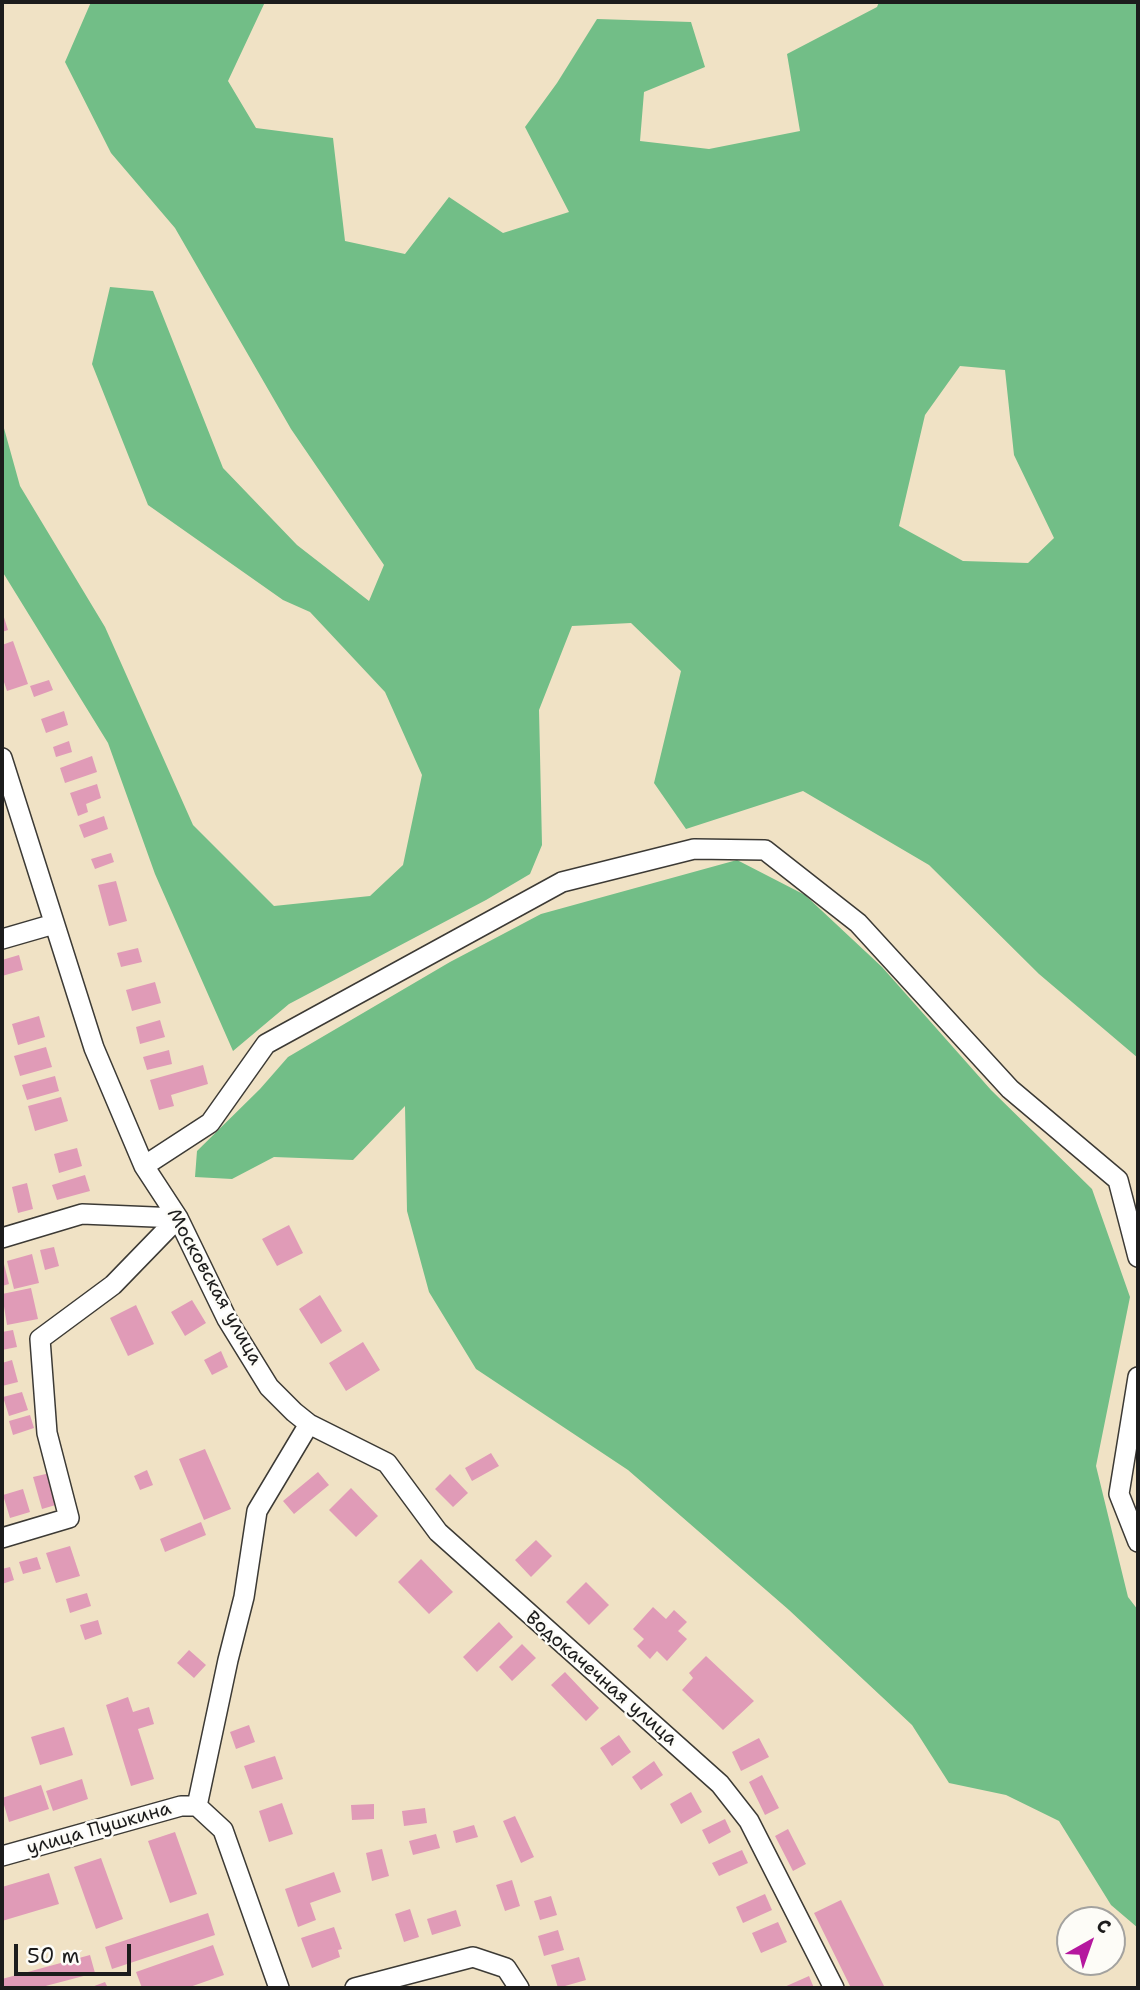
<!DOCTYPE html>
<meta charset="utf-8">
<style>
body{margin:0}
#map{position:relative;width:1140px;height:1990px;overflow:hidden;background:#f0e2c5;font-family:"Shantell Sans",sans-serif}
canvas{display:block}
.frame{position:absolute;inset:0;border:4px solid #1c1c1c;pointer-events:none}
.north{position:absolute;left:1056px;top:1906px;width:70px;height:70px;box-sizing:border-box;background:#fdfcf7;border:2px solid #a3a29f;border-radius:50%;rotate:40deg;font-size:19px;font-weight:700;line-height:28px;text-align:center;color:#1c1c1c}
.north::after{content:'';display:block;margin:auto;width:24px;height:32px;background:#b5179e;clip-path:polygon(50% 0,100% 100%,50% 72%,0 100%)}
.scale{position:absolute;left:14px;top:1944px;width:117px;height:32px;box-sizing:border-box;border:4px solid #1c1c1c;border-top:0;padding-left:9px;font-size:21px;line-height:24px;white-space:nowrap;color:#1c1c1c;-webkit-text-stroke:5px #fdfcf7;paint-order:stroke}
</style>
<div id="map">
<canvas width="1140" height="1990"></canvas>
<div class="frame"></div>
<div class="north">С</div>
<div class="scale">50 m</div>
</div>
<script>
const ctx = document.querySelector('canvas').getContext('2d');
ctx.lineJoin = 'round';
function paint(path, color) { ctx.fillStyle = color; ctx.fill(path, 'evenodd'); }
const toPath = rows => new Path2D(rows.map(r => 'M' + r).join(''));
function strokePath(path, color, width, dash) { ctx.strokeStyle = color; ctx.lineWidth = width; ctx.lineCap = dash ? 'butt' : 'round'; ctx.setLineDash(dash || []); ctx.stroke(path); }
function write(font, color, halo, rows, align = 'center') {
  ctx.font = font + ' "Shantell Sans",sans-serif'; ctx.lineWidth = 5; ctx.setLineDash([]); ctx.textBaseline = 'middle'; ctx.strokeStyle = halo; ctx.fillStyle = color; for (const [text, x, y, turn = 0] of rows) {
    ctx.save(); ctx.translate(x, y); ctx.rotate((+turn || 0) * Math.PI / 180); ctx.textAlign = isNaN(turn) ? turn : align; if (halo) ctx.strokeText(text, 0, 0); ctx.fillText(text, 0, 0); ctx.restore();
  }
}
paint(toPath([
 [91,2,265,2,228,81,256,128,333,138,345,241,405,254,449,197,503,233,569,212,525,127,557,83,597,19,691,22,705,67,644,92,640,141,709,149,800,131,787,54,877,7,879,2,1138,2,1138,1058,1039,974,929,865,803,791,686,829,654,783,681,671,631,623,572,626,539,710,542,845,530,874,486,900,289,1004,233,1051,155,874,108,743,2,571,2,421,20,486,105,627,193,825,274,906,370,896,403,865,422,775,385,692,310,612,283,600,148,505,92,364,110,287,153,291,223,468,297,545,369,601,384,565,291,429,175,228,111,153,65,62],
 [960,366,1005,370,1014,455,1054,538,1028,563,963,561,899,526,925,415],
 [737,860,805,895,882,967,991,1090,1092,1189,1130,1297,1096,1466,1128,1597,1138,1610,1138,1928,1111,1905,1059,1821,1006,1795,949,1783,912,1725,789,1610,628,1470,476,1369,429,1292,407,1211,405,1106,353,1160,274,1157,232,1179,195,1177,197,1151,260,1089,288,1057,450,962,541,914]
]), '#72be87');
paint(toPath([
 [2,611,8,630,2,632],
 [13,641,28,684,7,691,2,676,2,645],
 [49,680,53,690,34,697,30,686],
 [64,711,68,725,46,733,41,719],
 [69,741,72,752,56,757,53,747],
 [92,756,97,772,65,783,60,768],
 [97,784,101,798,86,804,88,812,78,816,70,793],
 [104,816,108,829,84,838,79,825],
 [111,853,114,862,95,869,91,859],
 [116,881,127,921,109,926,98,885],
 [138,948,142,962,121,967,117,953],
 [19,955,23,970,2,976,2,960],
 [155,982,161,1003,132,1011,126,990],
 [39,1016,45,1037,18,1045,12,1024],
 [160,1020,165,1037,140,1044,136,1027],
 [46,1047,52,1067,20,1076,14,1056],
 [169,1050,172,1064,147,1070,143,1057],
 [203,1065,208,1084,171,1095,174,1106,159,1110,150,1080],
 [55,1076,59,1091,27,1100,22,1085],
 [61,1097,68,1121,35,1131,28,1106],
 [77,1148,82,1166,59,1173,54,1154],
 [85,1175,90,1191,57,1200,52,1185],
 [27,1183,33,1209,18,1213,12,1187],
 [289,1225,303,1253,277,1266,262,1239],
 [54,1247,59,1266,45,1270,40,1250],
 [32,1254,39,1283,14,1289,7,1261],
 [3,1260,9,1284,2,1286,2,1261],
 [31,1288,38,1319,7,1325,2,1294],
 [320,1295,342,1331,321,1344,299,1309],
 [192,1300,206,1323,185,1336,171,1312],
 [136,1305,154,1344,128,1356,110,1318],
 [13,1330,17,1347,2,1350,2,1332],
 [363,1342,380,1370,346,1391,329,1363],
 [221,1351,228,1367,212,1375,204,1360],
 [12,1360,18,1382,2,1386,2,1363],
 [22,1392,28,1410,9,1416,3,1397],
 [30,1415,34,1428,13,1435,9,1421],
 [205,1449,231,1509,204,1520,179,1459],
 [491,1453,499,1466,472,1481,465,1468],
 [147,1470,153,1485,140,1490,134,1476],
 [318,1472,329,1485,294,1514,283,1501],
 [50,1473,59,1504,42,1509,33,1477],
 [450,1474,468,1493,453,1507,435,1489],
 [351,1488,378,1516,356,1537,329,1510],
 [23,1489,30,1512,10,1518,3,1495],
 [201,1522,206,1535,165,1552,160,1539],
 [536,1540,552,1556,531,1577,515,1560],
 [70,1546,80,1576,56,1583,46,1553],
 [37,1557,41,1569,23,1574,19,1562],
 [421,1559,453,1592,429,1614,398,1582],
 [10,1567,14,1580,2,1584,2,1569],
 [586,1582,609,1605,589,1625,566,1602],
 [87,1593,91,1606,70,1613,66,1599],
 [653,1607,666,1619,674,1610,687,1622,678,1631,687,1639,667,1661,657,1651,650,1659,637,1646,644,1639,633,1629],
 [98,1620,102,1634,85,1640,80,1625],
 [499,1622,513,1637,477,1672,463,1657],
 [522,1644,536,1658,512,1681,499,1667],
 [189,1650,206,1665,194,1678,177,1663],
 [706,1656,754,1701,723,1730,682,1690,693,1678,689,1673],
 [565,1672,599,1708,586,1721,551,1685],
 [128,1697,133,1712,149,1707,154,1724,138,1729,154,1779,131,1786,106,1705],
 [249,1725,255,1742,236,1749,230,1732],
 [64,1727,73,1755,40,1765,31,1737],
 [619,1735,631,1752,612,1766,600,1748],
 [759,1738,769,1757,741,1771,732,1752],
 [275,1756,283,1779,252,1789,244,1766],
 [654,1761,663,1775,641,1790,632,1777],
 [762,1775,779,1808,765,1815,749,1782],
 [82,1779,88,1799,53,1811,46,1791],
 [41,1785,49,1809,9,1822,2,1798],
 [691,1792,702,1812,681,1824,670,1804],
 [282,1803,293,1834,269,1842,259,1811],
 [374,1804,374,1819,352,1820,351,1805],
 [425,1808,427,1823,404,1826,402,1811],
 [515,1816,534,1857,521,1863,503,1821],
 [725,1819,731,1832,709,1844,702,1830],
 [474,1825,478,1837,456,1843,453,1831],
 [788,1829,806,1864,793,1871,775,1836],
 [175,1832,197,1894,170,1903,148,1841],
 [436,1834,440,1848,413,1855,409,1841],
 [382,1849,389,1876,372,1881,366,1853],
 [742,1850,748,1863,719,1876,712,1863],
 [101,1858,123,1919,96,1929,74,1867],
 [334,1872,341,1892,310,1903,316,1920,298,1927,285,1889],
 [49,1873,59,1904,2,1921,2,1887],
 [512,1880,520,1906,505,1911,496,1885],
 [765,1894,772,1910,743,1923,736,1907],
 [551,1896,557,1915,540,1920,534,1901],
 [841,1900,885,1988,851,1988,814,1913],
 [410,1909,419,1937,404,1942,395,1914],
 [456,1910,461,1926,432,1935,427,1919],
 [208,1913,215,1935,112,1969,105,1947],
 [778,1922,787,1942,761,1953,752,1933],
 [334,1927,342,1949,338,1950,340,1957,312,1968,301,1938],
 [558,1930,564,1950,544,1956,538,1936],
 [213,1945,224,1975,187,1988,142,1988,136,1972],
 [90,1955,95,1973,38,1988,2,1988,2,1979],
 [579,1957,586,1980,558,1988,551,1965],
 [809,1976,814,1988,782,1988],
 [105,1982,108,1988,89,1988]
]), '#e09bb7');
const minor = toPath([
 [2,758,94,1048,144,1166,178,1218,227,1319,269,1387,294,1412,309,1424,387,1463,438,1532,720,1784,749,1821,834,1988],
 [2,939,54,924],
 [144,1166,210,1123,266,1044,562,882,694,849,765,850,858,923,1010,1089,1118,1180,1138,1257],
 [2,1238,82,1214,178,1218],
 [1138,1377,1119,1494,1138,1542],
 [2,1538,69,1518,47,1433,40,1339,113,1285,178,1218],
 [197,1806,228,1660,244,1597,257,1511,309,1424],
 [197,1806,223,1830,279,1988],
 [2,1856,181,1806,197,1806],
 [355,1988,473,1957,506,1968,519,1988]
]);
strokePath(minor, '#3c3a35', 22);
strokePath(minor, '#fff', 19);
write('19px', '#1c1c1c', '#fdfcf7', [
 ["Московская улица",214,1287,61],
 ["Водокачечная улица",601,1679,41],
 ["улица Пушкина",99,1829,-16]
]);
</script>
